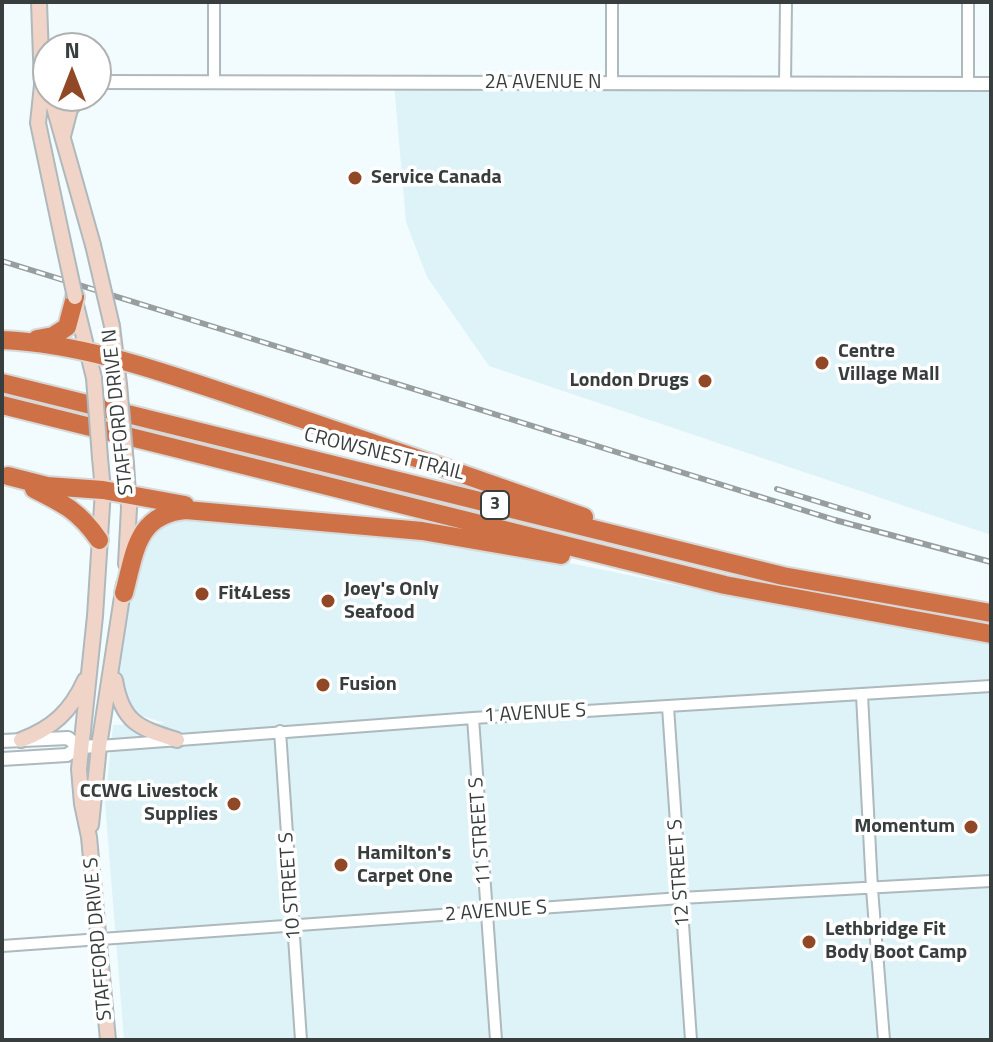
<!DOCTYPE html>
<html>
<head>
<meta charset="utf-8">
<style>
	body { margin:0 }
	#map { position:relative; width:993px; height:1042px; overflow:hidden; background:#f2fcfe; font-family:"Titillium Web",sans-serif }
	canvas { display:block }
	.frame { position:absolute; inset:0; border:4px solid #383d3e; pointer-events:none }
	.north { position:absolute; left:32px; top:32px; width:80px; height:80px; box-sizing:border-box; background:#fff; border:2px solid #afb1b2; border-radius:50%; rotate:0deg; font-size:22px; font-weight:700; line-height:32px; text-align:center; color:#383d3e }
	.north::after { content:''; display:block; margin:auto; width:28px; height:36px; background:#904826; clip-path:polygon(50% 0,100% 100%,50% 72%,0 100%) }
</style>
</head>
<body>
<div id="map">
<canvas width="993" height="1042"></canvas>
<div class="frame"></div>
<div class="north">N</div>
</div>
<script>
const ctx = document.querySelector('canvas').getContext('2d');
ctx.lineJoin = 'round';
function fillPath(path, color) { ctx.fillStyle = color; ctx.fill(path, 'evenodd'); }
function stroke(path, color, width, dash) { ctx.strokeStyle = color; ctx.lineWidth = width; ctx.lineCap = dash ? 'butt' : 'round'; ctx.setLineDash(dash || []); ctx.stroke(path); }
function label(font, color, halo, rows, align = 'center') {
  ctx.font = font + ' "Titillium Web",sans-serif'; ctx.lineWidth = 7; ctx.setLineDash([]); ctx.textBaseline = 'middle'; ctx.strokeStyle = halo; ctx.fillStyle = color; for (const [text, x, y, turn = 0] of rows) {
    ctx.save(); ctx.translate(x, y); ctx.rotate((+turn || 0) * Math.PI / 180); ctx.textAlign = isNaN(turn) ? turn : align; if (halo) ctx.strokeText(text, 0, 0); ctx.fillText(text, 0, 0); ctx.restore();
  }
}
fillPath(new Path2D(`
	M394 83 991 84V535L489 366 427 277 406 222Z
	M169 514 488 546 695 589 991 641V1040H124L105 803 113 725 165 723 133 713 127 706 118 677 129 598 140 551Z`), '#ddf3f8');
const minor = new Path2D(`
	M214 2V82
	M612 2V83
	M968 2V83
	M785 84 786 2
	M862 695 872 889 884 1040
	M668 707 691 1040
	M473 718 496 1040
	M280 731 301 1040
	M99 746 473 718 991 686
	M2 946 681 898 991 881`);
const tertiary = new Path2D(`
	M96 82 991 84
	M2 741 68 738 79 747
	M2 759 67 755 79 747 99 746`);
const secondary = new Path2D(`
	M39 2 42 85 38 123 62 237
	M42 85 54 107 93 245
	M96 86 102 82
	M63 136 70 109 81 96
	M75 301 94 378
	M112 326 119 384
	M100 458 103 490 95 616 79 769 82 804 89 837 108 1040
	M126 464 129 508 126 564
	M115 680C122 723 139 728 177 740
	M21 740C53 728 71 711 85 680
	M91 825 99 746 124 584`);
const motorway = new Path2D(`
	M37 339 53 336 67 327 75 297
	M2 340C93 344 181 379 267 407 373 443 478 479 584 517
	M2 383 783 576 991 613
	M2 405 725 585 991 634
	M8 476 47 486 103 490 185 505
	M34 489C64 504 79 511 99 540
	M124 593C135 553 136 514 186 510L422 531 561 555`);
stroke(minor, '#adb9bc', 14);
stroke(tertiary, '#adb9bc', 16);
stroke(secondary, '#adb9bc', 18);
stroke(motorway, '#d7d8d8', 22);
stroke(minor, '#fff', 10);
stroke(tertiary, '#fff', 12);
stroke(secondary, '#f1d4c8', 14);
stroke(motorway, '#cf7146', 18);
const rail = new Path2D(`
	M2 261 835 520 991 562
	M777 489 868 517`);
stroke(rail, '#969ea0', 6);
stroke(rail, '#fff', 3, [9]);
const secondaryBridge = new Path2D(`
	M62 237 75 297
	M93 245 112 326
	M94 378 100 458
	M119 384 126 464`);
stroke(secondaryBridge, '#adb9bc', 18, []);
stroke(secondaryBridge, '#f1d4c8', 14);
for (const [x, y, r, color] of [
	[355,178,8,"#904826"],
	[822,363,8,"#904826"],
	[705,381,8,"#904826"],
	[202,594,8,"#904826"],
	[328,601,8,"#904826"],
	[323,685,8,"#904826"],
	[234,804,8,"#904826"],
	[971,827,8,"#904826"],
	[341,865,8,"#904826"],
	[809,942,8,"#904826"]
]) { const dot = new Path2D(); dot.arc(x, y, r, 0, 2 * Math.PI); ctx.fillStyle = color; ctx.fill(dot); stroke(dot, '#fff', 3); }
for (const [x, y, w] of [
	[495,505,28]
]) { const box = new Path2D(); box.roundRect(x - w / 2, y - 14, w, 28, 6); ctx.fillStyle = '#fff'; ctx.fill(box); stroke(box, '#383d3e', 2); }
label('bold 18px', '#383d3e', null, [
	["3",495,505]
]);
label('20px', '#383d3e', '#fff', [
	["2A AVENUE N",543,83],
	["STAFFORD DRIVE N",119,412,-96],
	["CROWSNEST TRAIL",384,455,14],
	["1 AVENUE S",535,714,-3],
	["11 STREET S",481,831,-94],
	["12 STREET S",680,873,-94],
	["10 STREET S",291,886,-94],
	["2 AVENUE S",496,912,-4],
	["STAFFORD DRIVE S",99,939,-95]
]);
label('bold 20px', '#383d3e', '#fff', [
	["Service Canada",371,178],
	["Centre",838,352],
	["Village Mall",838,375],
	["London Drugs",689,381,"right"],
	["Joey's Only",344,590],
	["Seafood",344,613],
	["Fit4Less",218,594],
	["Fusion",339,685],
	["CCWG Livestock",218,792,"right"],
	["Supplies",218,815,"right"],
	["Momentum",955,827,"right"],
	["Hamilton's",357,854],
	["Carpet One",357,877],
	["Lethbridge Fit",825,930],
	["Body Boot Camp",825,953]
], 'left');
</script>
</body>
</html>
